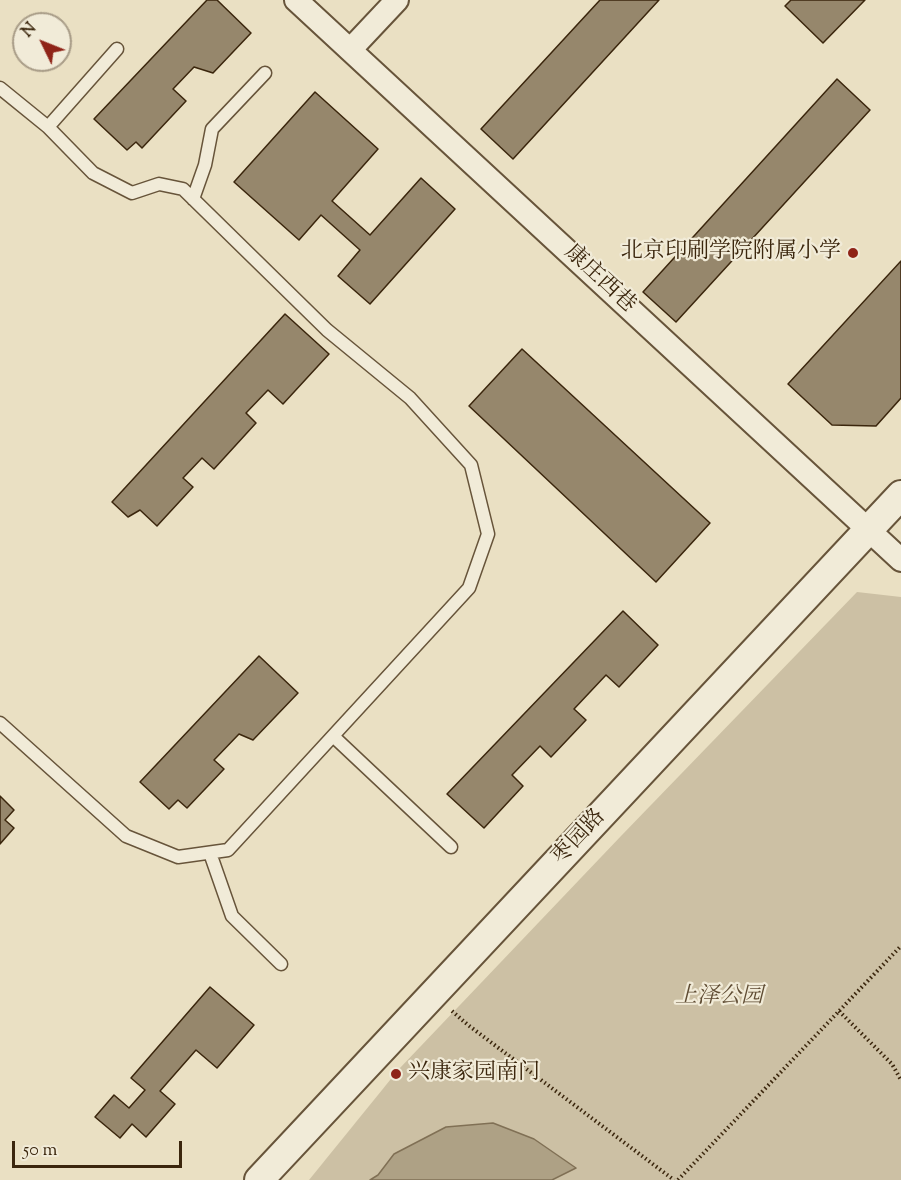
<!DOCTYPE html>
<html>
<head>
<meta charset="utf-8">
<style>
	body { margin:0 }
	#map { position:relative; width:901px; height:1180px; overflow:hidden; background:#eae0c3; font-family:"Sorts Mill Goudy",serif }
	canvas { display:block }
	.north { position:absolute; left:12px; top:12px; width:60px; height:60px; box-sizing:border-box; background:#f1ebd8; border:2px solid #a89c87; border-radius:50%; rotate:313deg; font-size:16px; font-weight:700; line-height:24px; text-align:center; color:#3b260d }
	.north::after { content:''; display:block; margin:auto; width:21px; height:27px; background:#8f2418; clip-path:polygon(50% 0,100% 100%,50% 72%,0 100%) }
	.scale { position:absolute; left:12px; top:1141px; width:170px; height:27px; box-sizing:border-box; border:3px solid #3b260d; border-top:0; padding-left:8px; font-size:18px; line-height:21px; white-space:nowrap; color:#3b260d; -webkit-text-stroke:4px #f1ebd8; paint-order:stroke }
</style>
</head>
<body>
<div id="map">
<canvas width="901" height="1180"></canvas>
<div class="north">N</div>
<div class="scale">50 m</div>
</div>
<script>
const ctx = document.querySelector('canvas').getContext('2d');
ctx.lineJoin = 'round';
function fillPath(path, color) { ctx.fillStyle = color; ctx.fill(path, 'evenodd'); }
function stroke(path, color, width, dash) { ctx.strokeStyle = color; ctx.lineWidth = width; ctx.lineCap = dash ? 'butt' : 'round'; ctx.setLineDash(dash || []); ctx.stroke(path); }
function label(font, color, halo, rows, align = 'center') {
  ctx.font = font + ' "Sorts Mill Goudy","Noto Serif SC",serif'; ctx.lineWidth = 4.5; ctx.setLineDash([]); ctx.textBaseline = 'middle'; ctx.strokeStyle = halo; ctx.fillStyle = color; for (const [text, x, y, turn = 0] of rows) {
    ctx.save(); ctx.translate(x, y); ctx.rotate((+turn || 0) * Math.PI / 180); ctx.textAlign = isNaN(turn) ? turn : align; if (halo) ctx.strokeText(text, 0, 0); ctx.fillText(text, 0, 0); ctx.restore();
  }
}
fillPath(new Path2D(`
	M857 592 901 597V1180H309L399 1069 621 836Z`), '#ccc0a4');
const water = new Path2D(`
	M493 1123 534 1139 576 1168 552 1180H370L378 1175 394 1154 446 1127Z`);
fillPath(water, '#aea185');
stroke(water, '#807055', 1.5);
const building = new Path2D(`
	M207 0H217L251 33 213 73 194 67 173 89 186 101 142 148 136 142 127 150 94 119Z
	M600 0H659L513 159 481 129Z
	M791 0H865L823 43 785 6Z
	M837 79 870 110 676 322 643 292Z
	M315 92 378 149 332 201 370 235 421 178 455 209 370 304 338 276 360 250 321 215 299 240 234 182Z
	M901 261V398L876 426 832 425 788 384Z
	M285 314 329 354 283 404 268 390 246 413 256 423 214 469 202 458 183 478 193 487 157 526 140 510 128 517 112 502Z
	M522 349 710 523 656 582 469 406Z
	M623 611 658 645 619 687 606 675 574 709 586 720 551 757 540 746 512 775 523 786 484 828 447 794Z
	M259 656 298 693 253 740 239 734 214 760 224 769 187 808 178 800 169 809 140 782Z
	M0 796 14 810 5 820 14 828 0 844Z
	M210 987 254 1025 217 1068 196 1050 160 1091 175 1104 146 1137 132 1124 120 1138 95 1117 114 1095 129 1108 145 1090 131 1078Z`);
fillPath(building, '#96876c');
stroke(building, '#3b260d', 1.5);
const service = new Path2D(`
	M0 88 48 127 93 173 132 193 159 184 183 189 327 330 410 398 471 465 488 534 469 588 228 850 178 857 126 836 0 723
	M48 127 117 49
	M193 199 205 165 212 129 265 73
	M333 736 451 847
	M210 853 232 916 281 964`);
const minor = new Path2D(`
	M296 0 901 560
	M350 50 397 0`);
const tertiary = new Path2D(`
	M259 1180 901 495`);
stroke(service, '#67543a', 15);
stroke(minor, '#67543a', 26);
stroke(tertiary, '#67543a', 32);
stroke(new Path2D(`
	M452 1011 468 1025 674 1180
	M839 1011 892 1064 901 1080
	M678 1180 901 946`), '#3b260d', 4, [1.5, 3]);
stroke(service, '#f1ebd8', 12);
stroke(minor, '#f1ebd8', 22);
stroke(tertiary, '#f1ebd8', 28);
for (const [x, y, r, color] of [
	[853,253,6,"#8f2418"],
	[396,1074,6,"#8f2418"]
]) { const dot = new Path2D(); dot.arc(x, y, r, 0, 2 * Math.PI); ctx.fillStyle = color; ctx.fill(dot); stroke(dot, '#f1ebd8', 2); }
label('22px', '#3b260d', '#f1ebd8', [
	["北京印刷学院附属小学",841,253],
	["兴康家园南门",408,1074,"left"]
], 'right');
label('22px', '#3b260d', '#f1ebd8', [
	["康庄西巷",599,280,43],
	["枣园路",580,838,-47]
]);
label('italic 22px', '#5f4c33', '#f1ebd8', [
	["上泽公园",719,998]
]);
</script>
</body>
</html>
